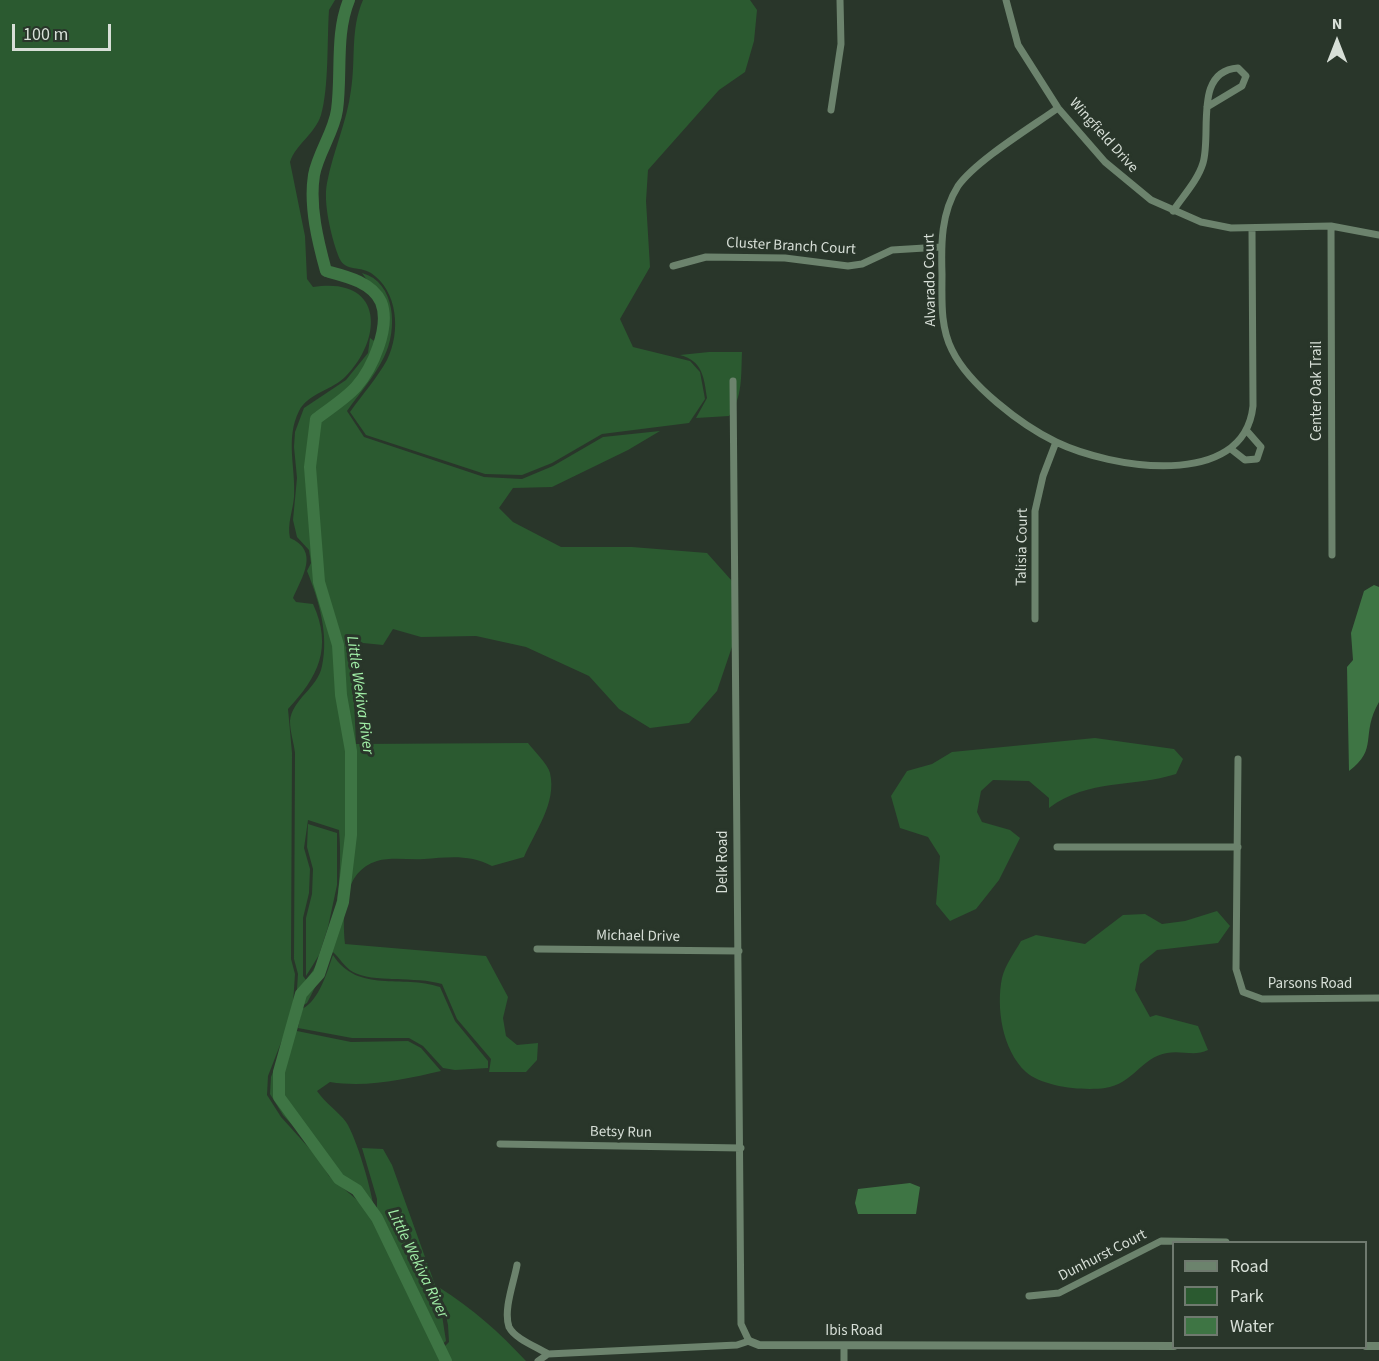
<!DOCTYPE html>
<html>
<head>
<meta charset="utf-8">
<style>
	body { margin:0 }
	#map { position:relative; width:1379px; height:1361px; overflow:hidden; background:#29362a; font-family:"Source Sans 3",sans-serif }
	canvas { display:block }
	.legend { position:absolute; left:1172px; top:1241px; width:195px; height:108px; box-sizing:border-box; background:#29362a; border:2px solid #6f7a6f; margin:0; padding:8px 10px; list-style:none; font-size:18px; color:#d7dfd7 }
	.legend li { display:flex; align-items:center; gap:12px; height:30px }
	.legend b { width:30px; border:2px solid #6f7a6f }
	.north { position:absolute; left:1307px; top:12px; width:60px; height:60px; -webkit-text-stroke:4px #29362a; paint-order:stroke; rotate:0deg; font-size:16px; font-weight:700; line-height:24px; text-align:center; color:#d7dfd7 }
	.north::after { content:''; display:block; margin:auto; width:21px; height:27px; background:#d7dfd7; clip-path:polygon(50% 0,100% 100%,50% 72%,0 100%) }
	.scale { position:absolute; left:12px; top:24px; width:99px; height:27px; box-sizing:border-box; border:3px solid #d7dfd7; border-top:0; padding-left:8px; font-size:18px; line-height:21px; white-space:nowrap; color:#d7dfd7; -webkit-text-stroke:4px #29362a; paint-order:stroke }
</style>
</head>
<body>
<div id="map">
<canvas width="1379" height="1361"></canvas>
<ul class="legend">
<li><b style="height:8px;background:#6c836d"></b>Road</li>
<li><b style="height:16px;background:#2b5a30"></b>Park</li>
<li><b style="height:16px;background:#3e7544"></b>Water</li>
</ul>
<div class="north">N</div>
<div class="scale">100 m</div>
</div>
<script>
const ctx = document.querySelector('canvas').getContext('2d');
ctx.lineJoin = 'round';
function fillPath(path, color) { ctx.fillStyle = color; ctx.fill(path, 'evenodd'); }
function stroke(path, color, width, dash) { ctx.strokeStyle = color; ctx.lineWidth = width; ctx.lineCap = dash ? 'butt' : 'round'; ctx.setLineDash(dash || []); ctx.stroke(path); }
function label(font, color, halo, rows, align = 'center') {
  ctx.font = font + ' "Source Sans 3",sans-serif'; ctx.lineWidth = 6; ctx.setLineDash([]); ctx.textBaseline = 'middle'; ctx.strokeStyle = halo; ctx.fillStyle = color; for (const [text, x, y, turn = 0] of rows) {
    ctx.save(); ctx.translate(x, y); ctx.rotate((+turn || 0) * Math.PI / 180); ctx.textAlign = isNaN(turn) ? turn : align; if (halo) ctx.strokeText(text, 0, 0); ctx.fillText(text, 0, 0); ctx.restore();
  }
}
fillPath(new Path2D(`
	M0 0H335L329 10C327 40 329 88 321 115 315 134 296 144 290 162L305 236 307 279 313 287C383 276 384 337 346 376 333 390 308 393 299 411 285 439 296 468 294 497 293 510 287 524 290 538 320 551 302 577 293 598L296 602 313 604C333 648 318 677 288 709L292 753 291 959 295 974 293 1004 289 1022 268 1076 267 1095 281 1117 318 1158 329 1176 377 1217V1199L362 1148 383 1149 392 1165 439 1296 446 1341 439 1347 446 1361H0Z
	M363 0H750L757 10 754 41 745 72 719 90 648 170 646 201 650 267 620 319 633 347 690 361 700 372 705 399 689 423 602 434 552 463 522 475 485 474 366 435 350 412C362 395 377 378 387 360 401 332 398 291 371 273 358 265 344 273 338 255 331 235 323 203 327 183 333 151 347 122 351 90 356 59 350 30 363 0Z
	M362 273C396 282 398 330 384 357 375 376 359 394 347 411L364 437 484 477 522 479 553 466 603 437 660 431 628 450 552 487 513 488 499 508 513 522 561 547H632L707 553 732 581 738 629 717 691 689 723 650 728 619 709 589 676 526 647 476 636 421 637 393 629 383 645 363 643 351 635 356 744 528 743C534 751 548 764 550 773 557 803 535 831 524 857L492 866C470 854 448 857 424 859 409 860 391 857 377 861 343 871 342 915 345 944L486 956 508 997 503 1018 506 1036 517 1045 538 1043 537 1060 526 1072H489L491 1059 457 1019 442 984C416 976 372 983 353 972 344 967 340 958 333 952L307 1003 300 1007 295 1027 297 1031 351 1042 408 1041 421 1048 441 1071C406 1079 367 1088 330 1082L317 1091C325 1103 339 1112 346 1122 356 1136 373 1194 374 1211L331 1173 320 1155 283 1115 270 1094 271 1077 292 1023 296 1004 298 974 294 959 295 753C294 743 290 732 290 721 292 699 318 688 322 666 329 635 319 600 307 571L311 563 309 550 297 537 293 520 297 478 294 447 295 432 304 408 346 380 368 353 370 338 377 343 385 337C385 308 379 297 362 273ZM308 820 339 830C343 876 337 943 306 980L303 976V918L309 893 310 869 304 848Z
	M709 352H742C741 374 743 398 729 416L696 418 707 398C704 378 703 361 680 355Z
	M1095 738 1174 749 1183 759 1176 774C1133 788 1089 778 1049 808V798L1029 781 993 780 981 791 977 812 982 822 1010 830 1020 838 999 880 976 909 950 921 936 904 940 856 928 837 900 828 891 796 907 771 932 764 952 752Z
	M308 824 337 833V885L328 927 319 955 306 976V918L312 894 313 869 307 847Z
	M1217 911 1230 926 1218 943 1157 950 1140 964 1135 990 1150 1017 1156 1015 1198 1026 1208 1050C1194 1057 1182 1050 1167 1053 1142 1057 1133 1084 1105 1088 1083 1091 1043 1087 1026 1072 1002 1050 996 1007 1002 978 1005 965 1015 952 1021 941L1036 935 1085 944 1123 915 1145 914 1162 924 1185 921Z
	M333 955C358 994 402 974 440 987L455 1021 488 1061V1068L455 1070 443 1068 423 1046 409 1038H352L298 1028 302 1009C319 1001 327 972 333 955Z
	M440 1288C472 1308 500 1333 526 1361H449L443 1348 449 1342 448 1325Z`), '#2b5a30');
fillPath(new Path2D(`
	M1374 585 1379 587V702C1360 735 1379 749 1349 771L1347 667 1353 660 1351 633 1364 591Z
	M910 1183 920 1187 916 1214H858L855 1203 858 1189Z`), '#3e7544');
stroke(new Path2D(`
	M349 0C335 34 342 74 337 110 334 132 318 153 314 175 309 206 318 242 326 271 345 276 372 282 381 302 391 327 372 369 356 387 345 399 329 409 316 419L310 467 319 582 338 645 341 695 351 751V835L343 902 319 974 301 994 279 1072V1097L339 1179 357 1190 377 1218 446 1361`), '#3e7544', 12);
stroke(new Path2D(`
	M1006 0 1018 45 1058 108 1105 162 1151 200 1201 222 1231 228 1331 226 1379 235
	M1058 108C1030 128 977 160 958 186 941 213 941 244 942 274 942 300 940 326 952 350 969 385 1021 425 1056 442 1110 468 1244 491 1253 406L1252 230
	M831 110 841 44 840 0
	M1173 211C1183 196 1198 180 1203 163 1212 133 1193 71 1238 68L1246 76 1242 86 1207 107
	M1331 226 1332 555
	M673 266 706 257 785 258 848 266 862 264 892 250 941 247
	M1231 449 1245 460 1257 459 1261 447 1247 431
	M1035 619V511L1043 476 1056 442
	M1238 759 1236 969 1243 992 1262 999 1379 998
	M1057 847H1238
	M537 949 739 951
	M500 1144 741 1148
	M517 1265C514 1282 503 1310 509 1327 515 1339 537 1347 548 1354
	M1029 1296 1059 1293 1161 1241 1226 1242
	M538 1361 548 1354 737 1345 749 1341 741 1324 733 381
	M844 1361V1346`), '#6c836d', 7);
stroke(new Path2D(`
	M749 1341 759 1345 1174 1346
	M1366 1346H1379`), '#6c836d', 8);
label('15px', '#d7dfd7', '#29362a', [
	["Wingfield Drive",1103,136,48],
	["Cluster Branch Court",791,247,3],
	["Alvarado Court",931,280,-91],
	["Center Oak Trail",1318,391,-90],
	["Talisia Court",1023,547,-89],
	["Delk Road",724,862,-90],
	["Michael Drive",638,937,1],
	["Parsons Road",1310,985],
	["Betsy Run",621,1133,1],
	["Dunhurst Court",1103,1256,-27],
	["Ibis Road",854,1332]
]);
label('italic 16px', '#a2f0a8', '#29362a', [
	["Little Wekiva River",359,695,82],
	["Little Wekiva River",417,1264,64]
]);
</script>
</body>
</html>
